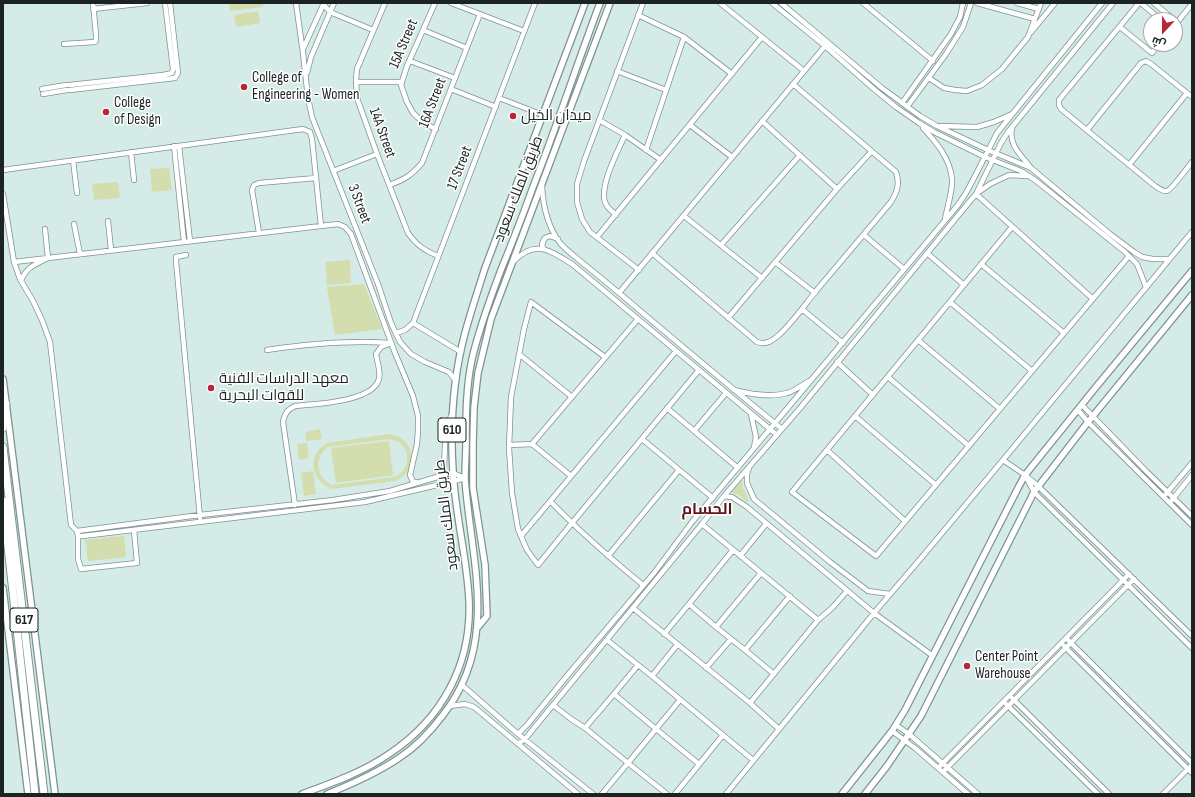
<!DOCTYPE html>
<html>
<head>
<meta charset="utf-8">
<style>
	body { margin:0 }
	#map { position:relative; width:1195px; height:797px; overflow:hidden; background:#d4ebe7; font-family:"Sofia Sans Condensed",Cairo,sans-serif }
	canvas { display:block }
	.frame { position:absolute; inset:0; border:4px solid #1b2422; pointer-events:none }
	.north { position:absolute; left:1143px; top:12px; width:40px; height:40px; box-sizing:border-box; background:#fff; border:1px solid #a4a7a7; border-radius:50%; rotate:202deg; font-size:11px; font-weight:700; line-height:16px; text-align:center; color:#1b2422 }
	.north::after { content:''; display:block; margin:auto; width:14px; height:18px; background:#b72637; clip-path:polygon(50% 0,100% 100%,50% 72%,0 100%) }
</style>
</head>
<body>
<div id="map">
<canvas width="1195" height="797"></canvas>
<div class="frame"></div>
<div class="north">ش</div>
</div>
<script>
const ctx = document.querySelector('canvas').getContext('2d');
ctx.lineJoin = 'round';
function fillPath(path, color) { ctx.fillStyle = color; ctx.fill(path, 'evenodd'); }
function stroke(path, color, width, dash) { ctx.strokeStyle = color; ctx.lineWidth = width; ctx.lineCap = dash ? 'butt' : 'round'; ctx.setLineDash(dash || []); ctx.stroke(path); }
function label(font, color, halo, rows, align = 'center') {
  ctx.font = font + ' "Sofia Sans Condensed",Cairo,sans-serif'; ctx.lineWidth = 3; ctx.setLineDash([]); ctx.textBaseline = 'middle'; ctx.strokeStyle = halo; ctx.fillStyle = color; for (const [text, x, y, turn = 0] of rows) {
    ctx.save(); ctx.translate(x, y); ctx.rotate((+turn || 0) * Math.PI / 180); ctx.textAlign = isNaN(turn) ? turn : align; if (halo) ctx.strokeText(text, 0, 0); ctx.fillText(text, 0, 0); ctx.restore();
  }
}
fillPath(new Path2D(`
	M229 3H262L263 7 230 11Z
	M258 11 260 23 236 27 234 15Z
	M169 168 172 190 152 192 150 169Z
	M118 182 120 198 94 200 92 184Z
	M350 260 351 283 327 285 325 262Z
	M364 284 382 329 335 335 327 287Z
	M320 429 322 439 306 441 305 432Z
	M389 434C416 437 420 471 395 481L332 489C311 481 306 455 327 443ZM389 439C411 441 414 469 394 477L332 485C316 478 313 457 328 447Z
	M389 441 393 475 336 483 331 448Z
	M307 443 309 458 299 460 297 444Z
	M313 471 316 494 304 496 301 473Z
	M742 479 743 488 749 500 747 502 739 495 731 492Z
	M124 536 126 557 88 561 85 540Z`), '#d3ddad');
const minor = new Path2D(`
	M296 3 303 53 308 98 312 117 378 284 391 323 400 342 411 354 425 362 449 372 456 381
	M385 3 357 69 356 79 357 98 377 154 408 233C416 245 425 251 438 256
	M435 3 407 66 401 85 407 102 413 113 425 124 436 129
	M451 3 524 31
	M720 3 804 71
	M772 3 825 46 875 90 896 107 919 123 934 132 985 157 1021 171 1035 180 1125 252 1137 264 1146 287
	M781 3 882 88 920 116 937 126 988 150 1031 168 1110 234 1134 252 1142 257 1153 259H1169
	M863 3 933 61
	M977 3 1035 19
	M1017 3 1039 9
	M1139 3 1059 100V105L1061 109 1155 186C1158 188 1163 192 1167 191 1172 189 1187 168 1192 162
	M1141 3 1161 20
	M1154 3 1174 20
	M323 4 330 12 373 30
	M93 9 147 3
	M638 15 684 37 732 74
	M1175 25 1192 4
	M1120 27 1152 53 1159 44
	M423 30 467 48
	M1031 32 1055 3
	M64 44 95 42 96 40V35L93 3
	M303 49 324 3
	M410 61 455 78
	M617 71 666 90
	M307 73 311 57 334 3
	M929 78 944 88 955 90 967 91 982 85 1002 69 1028 37 1041 3
	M356 82H402
	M69 85 163 75 172 73 173 69 165 3
	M42 89 66 85
	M451 89 496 107
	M70 90 175 78 178 73 170 3
	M43 94 67 90
	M499 98 543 115
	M902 103 951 34 960 17 963 3
	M907 107 946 54 963 27 971 3
	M599 120 625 135 661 160
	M762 121 837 189
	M690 125 732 157
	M940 126 977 127 994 122 1012 114
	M923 128C936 142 950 158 952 179 953 190 947 208 945 219
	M1012 128C1008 145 1022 156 1031 168
	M1087 130 1141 63 1146 61 1151 64 1192 97
	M174 146 184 242
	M179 146 190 241
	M646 150 684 37
	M131 152 134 180
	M73 160 77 193
	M1129 165 1187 93
	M3 170 303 129 310 132 312 139 321 226
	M333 171 377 154
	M1027 176 1009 175 990 184 976 194 1093 299
	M389 185C404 180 412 175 422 163L480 14
	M542 186C543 206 548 227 560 243 567 251 577 258 585 265 599 276 612 287 625 298 677 342 729 386 782 429
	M3 194 14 262 20 279 33 301 42 320 50 342 71 525 77 531
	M616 215C613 212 609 209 607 206 596 191 618 151 625 135
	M684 216 762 278
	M108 221 111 250
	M74 224 80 254
	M1012 227 792 492 876 556 1129 256
	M1192 232 1003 460 1025 475 1038 486 1192 636
	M259 233 252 190 254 185 259 183 316 178
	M864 235 904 269
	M597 237 762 37
	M721 245 800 155
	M543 248C541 244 543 241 545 238L550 236 558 239
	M652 253 757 342C766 345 772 341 779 335 793 322 804 306 816 291 841 261 866 232 891 202 897 192 900 184 896 172L793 84
	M927 253 964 285
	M186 255 176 257V261L200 518
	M14 262 338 224 345 227 351 234 395 353 413 396 418 416V430L417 444 410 475 413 482H416
	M513 262C535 239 549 250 572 264L777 435
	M775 262 815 293
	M981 264 1064 333
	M639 270 590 232 582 219 577 202V184L584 161 643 3
	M21 280C28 266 34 265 48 258L45 229
	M619 293 825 46
	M950 302 1032 371
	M802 309 843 343
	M728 318 837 189 871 152
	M413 323 461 352
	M396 333 405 330 413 323 535 3
	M918 340 1000 409
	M267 350C308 344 348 340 389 343
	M519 354 572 397
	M605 357 531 302 524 329 511 397 509 448 512 493 518 529 527 550 538 565 572 523 699 370
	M837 362 873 395
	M888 377 969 446
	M734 390C750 394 771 398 787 393 795 391 802 385 809 381
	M1082 405 1147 472 1192 516
	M667 408 738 468
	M1078 410 1088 422 1192 525
	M751 414 756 437 754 447
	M855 416 936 485
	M694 431 726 393
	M642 439 713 498
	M532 444 571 476
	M509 445 532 444 638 319
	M827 450 905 521
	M749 468 747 474V483L754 499 830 562 868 591 890 594
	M441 475 453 473 465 478 454 481 365 502 83 536H78L77 531 200 515 333 500 390 491 437 477 441 475 444 469 445 444 447 429 451 416
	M1027 479 1034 492 1192 648
	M1166 494 1192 463
	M724 496 732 497 747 507 874 613 933 656
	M1172 500 1192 475
	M550 501C579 531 610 558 643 585
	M295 505 283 422C285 413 287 410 295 406 315 404 373 402 379 379 381 372 377 361 376 354L381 347 391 343
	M78 536V559L81 569 137 563 134 530
	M521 536 676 351
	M608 556 679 470
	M740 556 766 524
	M689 604 733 550
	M633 608 750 703 818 620 702 524
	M818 620 832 608 847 591
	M716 627 745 650 790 596
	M664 634 689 604 716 627 761 573
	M1066 638 1192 763
	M607 640 638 665
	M677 645 652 676 753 760
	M1064 646 1192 773
	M745 650 774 674
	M706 668 731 639
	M652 676 638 665 614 694 656 729 680 700
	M462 685 518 734 593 794
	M614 694 585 728 628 763 656 729 699 764
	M1012 698 1109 794
	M750 703 779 729
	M1006 704 1098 794
	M553 705 571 719 585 728
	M450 706 465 704 474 707 578 794
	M896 725 909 734 978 794
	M892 731 915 748 968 794
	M518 734 527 725 566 677 654 573 692 522 958 205 966 193 974 178 997 133 1102 3
	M518 744 525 739 702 524 724 496 801 407 970 201 976 194 1001 143 1008 132 1113 3
	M938 768 1129 574
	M943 772 1134 579
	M602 794 628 763 667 794
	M675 794 723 735
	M726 794 874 613 922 557 1003 460
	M1163 794 1192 765`);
const major = new Path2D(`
	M3 379 55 794
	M3 588 28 794
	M478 627 487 616 485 565 473 488V444L474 407 478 373 491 319 610 3
	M302 794C332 783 363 772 389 754 442 719 472 664 469 600 467 557 455 514 453 471 450 425 453 378 465 333 471 311 478 290 485 268L585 3
	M327 794C352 784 377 773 399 758 416 747 431 731 443 715 500 642 471 561 465 479 465 467 466 455 466 443 466 415 466 387 472 359 479 329 490 299 501 270 512 243 523 215 533 187 557 126 577 64 600 3
	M842 794 892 731 905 710 1018 488 1025 475 1096 387 1192 271
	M865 794 887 766 921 716 1034 492 1088 422 1192 295`);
const highway = new Path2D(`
	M3 428 6 404
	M3 447 44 794
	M3 501 35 794`);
stroke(minor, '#7e938f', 6);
stroke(major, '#7e938f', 8);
stroke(highway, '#7e938f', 9);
stroke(minor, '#fff', 4.5);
stroke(major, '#fff', 5.5);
stroke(highway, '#fff', 7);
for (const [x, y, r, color] of [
	[244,87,4,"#b72637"],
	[106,112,4,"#b72637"],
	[513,116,4,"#b72637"],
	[211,388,4,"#b72637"],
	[967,666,4,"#b72637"]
]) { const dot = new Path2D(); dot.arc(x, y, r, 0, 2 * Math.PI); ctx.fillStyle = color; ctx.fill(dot); stroke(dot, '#fff', 1.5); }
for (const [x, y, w] of [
	[452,430,28],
	[24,620,28]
]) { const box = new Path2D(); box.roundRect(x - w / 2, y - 12, w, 24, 3); ctx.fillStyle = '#fff'; ctx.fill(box); stroke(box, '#1b2422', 1); }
label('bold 14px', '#1b2422', null, [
	["610",452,430],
	["617",24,620]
]);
label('15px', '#1b2422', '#fff', [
	["15A Street",404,44,-67],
	["16A Street",433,103,-69],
	["14A Street",382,133,70],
	["17 Street",460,168,-69],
	["طريق الملك سعود",519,189,-69],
	["3 Street",359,204,69],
	["طريق الملك سعود",447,515,-97]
]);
label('15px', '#1b2422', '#fff', [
	["College of",252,78],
	["Engineering - Women",252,95],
	["College",114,103],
	["of Design",114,120],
	["ميدان الخيل",521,116],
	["معهد الدراسات الفنية",219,379],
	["للقوات البحرية",219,396],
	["Center Point",975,657],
	["Warehouse",975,674]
], 'left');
label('bold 16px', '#5c171c', '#fff', [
	["الحسام",707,510]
]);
</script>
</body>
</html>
